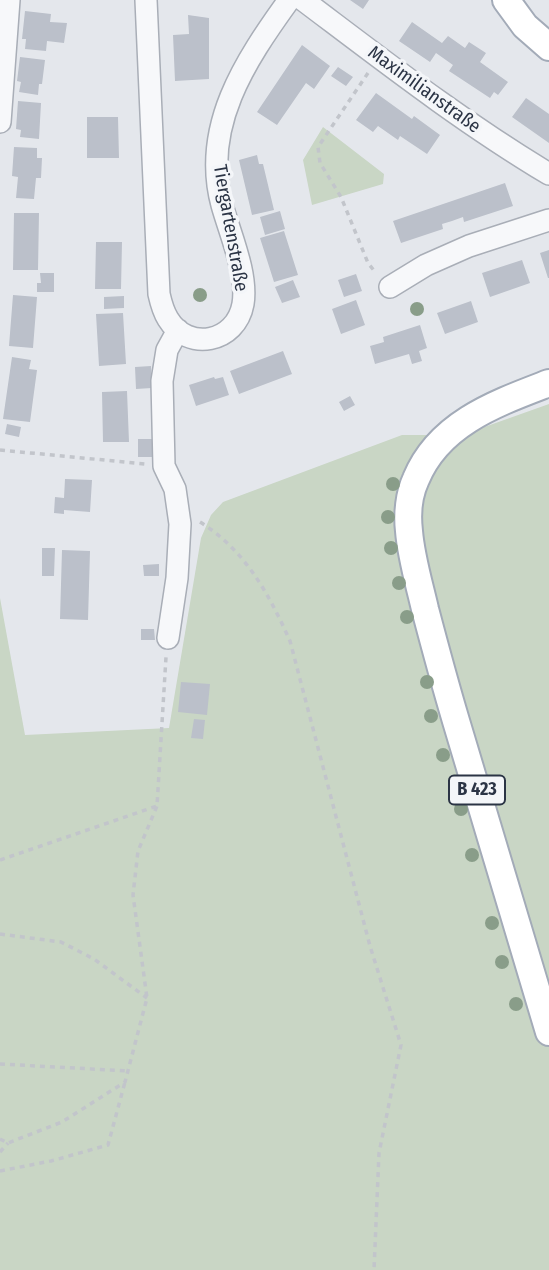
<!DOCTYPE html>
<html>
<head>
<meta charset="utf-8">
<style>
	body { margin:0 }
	canvas { display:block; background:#e4e7ec }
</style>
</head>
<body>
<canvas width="549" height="1270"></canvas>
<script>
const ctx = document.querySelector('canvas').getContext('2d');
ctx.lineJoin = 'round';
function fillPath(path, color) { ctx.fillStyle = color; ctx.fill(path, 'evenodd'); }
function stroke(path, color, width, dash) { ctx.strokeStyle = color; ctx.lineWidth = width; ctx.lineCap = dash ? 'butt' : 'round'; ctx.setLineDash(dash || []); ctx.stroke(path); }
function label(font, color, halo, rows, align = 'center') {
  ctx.font = font + ' "Fira Sans Condensed",sans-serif'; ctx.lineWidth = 7; ctx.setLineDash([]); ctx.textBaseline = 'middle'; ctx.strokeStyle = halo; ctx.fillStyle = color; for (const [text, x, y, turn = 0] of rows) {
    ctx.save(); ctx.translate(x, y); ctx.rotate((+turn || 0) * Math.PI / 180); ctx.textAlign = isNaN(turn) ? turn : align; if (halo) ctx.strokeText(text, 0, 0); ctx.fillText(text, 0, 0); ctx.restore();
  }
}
fillPath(new Path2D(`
	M323 127 384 174 383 184 312 205 303 160Z
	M549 404V1270H0V598L25 735 169 728 201 538 211 515 223 502 402 435H462Z`), '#c9d6c5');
fillPath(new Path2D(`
	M350 0H369L363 9Z
	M25 11 51 14 50 22 67 23 64 43 47 41 46 51 25 49 26 39H22Z
	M188 15 209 18V79L175 81 173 35 189 34Z
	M412 22 442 43 448 36 465 48 469 42 486 53 480 62 508 82 498 95 494 92 490 98 449 71 453 65 436 53 430 62 399 41Z
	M302 45 330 66 314 89 306 83 277 125 257 112Z
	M20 57 45 60 42 84H39L38 95 19 92 21 82 17 81Z
	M338 67 353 77 346 86 331 76Z
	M376 93 412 119 414 116 440 135 427 154 400 136 398 140 378 126 373 132 356 120Z
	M526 98 549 114V143L512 117Z
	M18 101 41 103 39 139 20 137 21 130 16 129Z
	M87 117H118L119 158H87Z
	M14 147 37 148V158H42L41 178H36L34 199 16 198 18 177 12 176Z
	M257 155 259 164H263L274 210 252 215 239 160Z
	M505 183 513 206 464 222 463 217 452 221 442 224 443 229 401 243 393 221Z
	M280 211 285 229 265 235 260 217Z
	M14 213H39L38 270H13Z
	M284 231 298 275 274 282 260 238Z
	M96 242H122L121 289H95Z
	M549 250V278H548L540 253Z
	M522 260 530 283 490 297 482 273Z
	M40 273H54V292H37V283H41Z
	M356 274 362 291 344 297 338 280Z
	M293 280 300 297 282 303 275 287Z
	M13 295 37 297 33 348 9 346Z
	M124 296V308L104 309V297Z
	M356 300 365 325 341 334 332 309Z
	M471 301 478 322 445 334 437 313Z
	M123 313 126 364 99 366 96 314Z
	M420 325 427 348 419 351 422 361 412 364 409 354 375 364 370 346 384 342 383 337Z
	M283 351 292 374 239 394 230 371Z
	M12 357 31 360 29 369 37 370 30 422 3 419Z
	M151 366 152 388 136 389 135 367Z
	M214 377 215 379 223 377 229 395 196 406 189 385Z
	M127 391 129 442H103L102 392Z
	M350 396 355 405 344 411 339 402Z
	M7 424 21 427 19 437 5 434Z
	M138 439H154V457H138Z
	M65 479 92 480 90 512 64 510V514L54 513 55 497 64 498Z
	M42 548H55L54 576H42Z
	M62 550 90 551 88 620 60 619Z
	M159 564V576H144L143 565Z
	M141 629H154L155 640H141Z
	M181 682 210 684 207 715 178 712Z
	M194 719 205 720 203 739 191 738Z`), '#bbc0ca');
const minor = new Path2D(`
	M146 0 159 294C161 303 163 311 168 319 188 352 236 343 243 304 248 274 230 234 222 205 201 127 245 61 289 0
	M303 0C384 61 462 122 549 174
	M0 122 9 0
	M390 287 426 265 469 246 549 220
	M168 638 177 578 180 524 175 489 164 466 162 381 167 350 178 330`);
const major = new Path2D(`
	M506 0 525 26 549 47
	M549 383C497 403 439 423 416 479 409 494 407 514 409 531 411 557 419 583 425 609 435 647 445 684 456 721 487 825 518 928 549 1032`);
stroke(minor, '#a9aeb7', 24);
stroke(major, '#a3abb8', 30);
stroke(new Path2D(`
	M368 73 318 147 320 163 341 197 368 263 376 273
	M0 450 145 464
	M200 522C245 550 269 594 290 641L370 946 401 1045 379 1153 374 1270
	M0 860 157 806 166 657
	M0 934 61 942 94 959 147 998
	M0 1064 129 1071
	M0 1139 8 1143 62 1122 125 1082 147 998 133 895 138 851 157 806
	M0 1152 8 1143
	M0 1171 51 1161 108 1145 125 1082`), '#c2c5cb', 3.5, [5, 5]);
stroke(minor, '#f7f8fa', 21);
stroke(major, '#fff', 26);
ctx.fillStyle = '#899d89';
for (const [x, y] of [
	[200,295],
	[417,309],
	[393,484],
	[388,517],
	[391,548],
	[399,583],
	[407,617],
	[427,682],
	[431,716],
	[443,755],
	[461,809],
	[472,855],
	[492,923],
	[502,962],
	[516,1004]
]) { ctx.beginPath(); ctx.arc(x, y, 7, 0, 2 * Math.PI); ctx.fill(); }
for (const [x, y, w] of [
	[477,790,56]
]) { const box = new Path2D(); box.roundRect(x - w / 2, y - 14.5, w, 29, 5); ctx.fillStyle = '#f4f6f9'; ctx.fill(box); stroke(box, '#2b3445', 2); }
label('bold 18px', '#2b3445', null, [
	["B 423",477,790]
]);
label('19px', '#2b3445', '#f4f6f9', [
	["Maximilianstraße",424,90,36],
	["Tiergartenstraße",230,228,80]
]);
</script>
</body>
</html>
